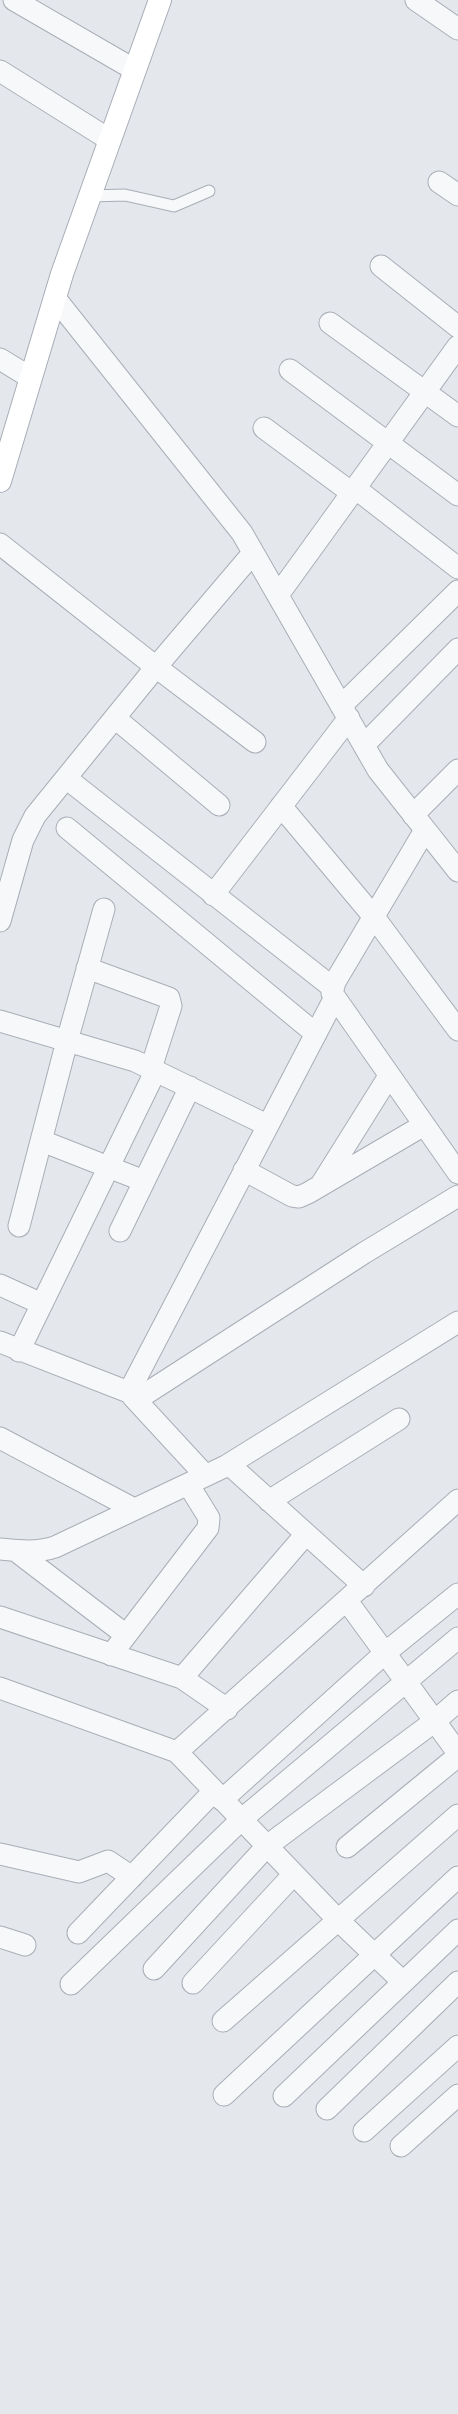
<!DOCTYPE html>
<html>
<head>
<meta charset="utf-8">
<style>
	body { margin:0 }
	canvas { display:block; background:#e4e7ec }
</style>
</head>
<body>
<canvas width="458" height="2414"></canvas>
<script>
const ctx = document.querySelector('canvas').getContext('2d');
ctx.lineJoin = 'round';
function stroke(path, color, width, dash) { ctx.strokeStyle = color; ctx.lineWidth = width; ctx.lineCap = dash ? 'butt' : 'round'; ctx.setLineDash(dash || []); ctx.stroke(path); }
const lane = new Path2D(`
	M90 196 125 195 174 206 209 191`);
const street = new Path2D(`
	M14 0 135 70
	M416 0 458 29
	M0 71 110 140
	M439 182 458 195
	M381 266 458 327
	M55 298 242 533 378 770 458 871
	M330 323 458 416
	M0 359 31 378
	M290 370 458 495
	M264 428 352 493
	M355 488 458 568
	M0 544 156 667 255 742
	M278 595 458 346
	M341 706 458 591
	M115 718 219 805
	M364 745 458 649
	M66 778 332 987
	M281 806 374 917 458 1030
	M413 815 458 770
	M67 828 316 1034
	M425 830 335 982 332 993 458 1173
	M213 895 349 718
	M0 921 23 840 35 816 156 667 253 553
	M87 968 169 998 171 1006 151 1068
	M0 1021 135 1061 267 1125
	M42 1141 144 1181
	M244 1170 292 1196 299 1197 308 1193 424 1125
	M322 1183 389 1076
	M19 1226 67 1041 104 909
	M120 1231 190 1087
	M0 1285 42 1304
	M0 1342 131 1393
	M19 1351 156 1070
	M136 1400 364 1253 458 1196
	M0 1438 134 1509
	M226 1466 458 1322
	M205 1475 133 1397 131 1388 334 999
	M269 1501 399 1419
	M0 1549C20 1551 36 1553 55 1547L226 1466 232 1467 364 1586
	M16 1551 126 1635
	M347 1601 458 1753
	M0 1617 182 1678 227 1709
	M111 1655 208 1528 209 1518 188 1484
	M182 1678 306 1534
	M0 1688 177 1752 458 1500
	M177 1752 338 1920 403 1982
	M222 1800 385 1653 458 1594
	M347 1847 458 1756
	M0 1854 79 1872 108 1861 132 1877
	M78 1933 214 1791
	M0 1937 25 1945
	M154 1969 267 1846 435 1721 458 1701
	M193 1983 294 1874
	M71 1984 242 1819 458 1638
	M223 2021 458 1815
	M224 2095 458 1877
	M284 2096 458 1930
	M327 2109 458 1982
	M364 2131 458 2046
	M401 2146 458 2095`);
const secondary = new Path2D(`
	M0 481 62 274 160 0`);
stroke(lane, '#a9aeb7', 13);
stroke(street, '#a9aeb7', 23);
stroke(secondary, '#a9aeb7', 24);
stroke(lane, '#f7f8fa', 11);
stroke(street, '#f7f8fa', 21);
stroke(secondary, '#fff', 22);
</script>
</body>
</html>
